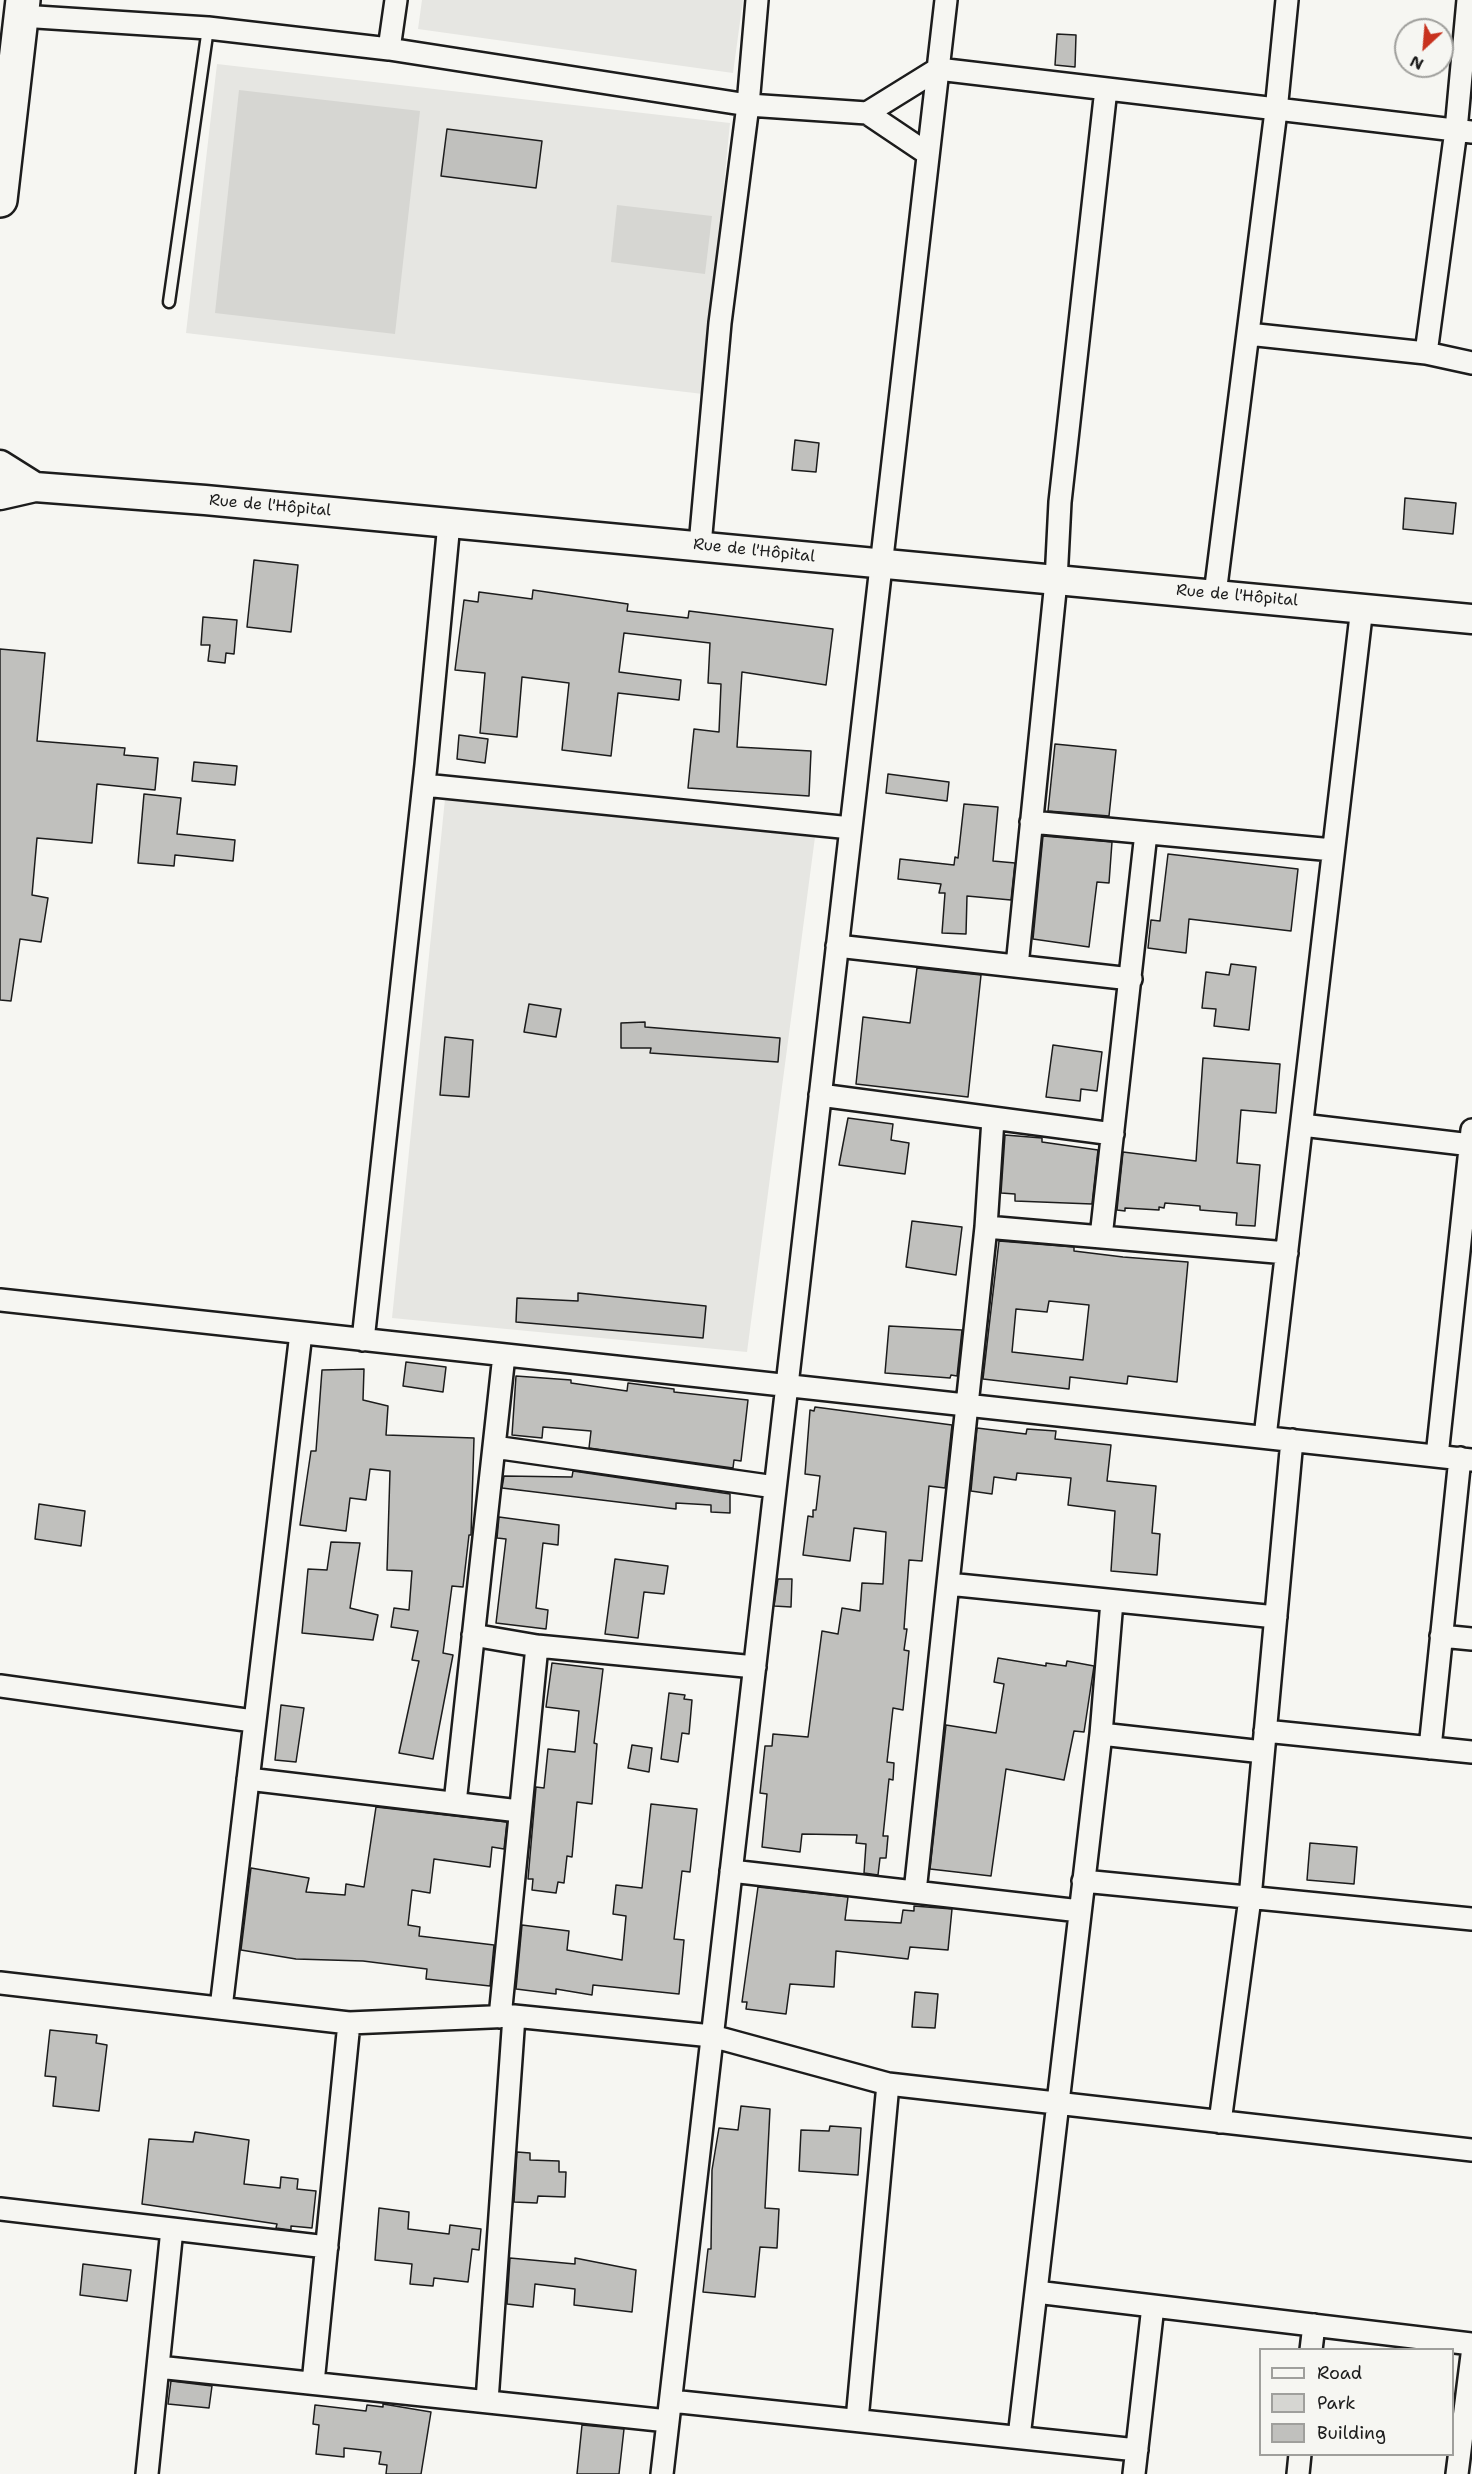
<!DOCTYPE html>
<html>
<head>
<meta charset="utf-8">
<style>
	body { margin:0 }
	#map { position:relative; width:1472px; height:2474px; overflow:hidden; background:#f6f6f2; font-family:"Shantell Sans",sans-serif }
	canvas { display:block }
	.legend { position:absolute; left:1259px; top:2348px; width:195px; height:108px; box-sizing:border-box; background:#f6f6f2; border:2px solid #9f9f9c; margin:0; padding:8px 10px; list-style:none; font-size:18px; color:#1c1c1c }
	.legend li { display:flex; align-items:center; gap:12px; height:30px }
	.legend b { width:30px; border:2px solid #9f9f9c }
	.north { position:absolute; left:1394px; top:18px; width:60px; height:60px; box-sizing:border-box; background:#f6f6f2; border:2px solid #9f9f9c; border-radius:50%; rotate:206deg; font-size:16px; font-weight:700; line-height:24px; text-align:center; color:#1c1c1c }
	.north::after { content:''; display:block; margin:auto; width:21px; height:27px; background:#c8321e; clip-path:polygon(50% 0,100% 100%,50% 72%,0 100%) }
</style>
</head>
<body>
<div id="map">
<canvas width="1472" height="2474"></canvas>
<ul class="legend">
<li><b style="height:8px;background:#f6f6f2"></b>Road</li>
<li><b style="height:16px;background:#d6d6d2"></b>Park</li>
<li><b style="height:16px;background:#c0c0bd"></b>Building</li>
</ul>
<div class="north">N</div>
</div>
<script>
const ctx = document.querySelector('canvas').getContext('2d');
ctx.lineJoin = 'round';
function fillPath(path, color) { ctx.fillStyle = color; ctx.fill(path, 'evenodd'); }
function stroke(path, color, width, dash) { ctx.strokeStyle = color; ctx.lineWidth = width; ctx.lineCap = dash ? 'butt' : 'round'; ctx.setLineDash(dash || []); ctx.stroke(path); }
function label(font, color, halo, rows, align = 'center') {
  ctx.font = font + ' "Shantell Sans",sans-serif'; ctx.lineWidth = 6; ctx.setLineDash([]); ctx.textBaseline = 'middle'; ctx.strokeStyle = halo; ctx.fillStyle = color; for (const [text, x, y, turn = 0] of rows) {
    ctx.save(); ctx.translate(x, y); ctx.rotate((+turn || 0) * Math.PI / 180); ctx.textAlign = isNaN(turn) ? turn : align; if (halo) ctx.strokeText(text, 0, 0); ctx.fillText(text, 0, 0); ctx.restore();
  }
}
fillPath(new Path2D(`
	M422 0H743L733 73 418 29Z
	M217 64 730 123 703 394 186 333Z
	M445 799 815 837 747 1352 392 1318Z`), '#e6e6e2');
fillPath(new Path2D(`
	M239 90 420 111 395 334 215 313Z
	M617 205 712 216 705 274 611 262Z`), '#d6d6d2');
const building = new Path2D(`
	M1057 34 1076 35 1075 67 1055 65Z
	M447 129 542 141 536 188 441 176Z
	M795 440 819 443 816 472 792 470Z
	M1405 498 1456 503 1453 534 1403 529Z
	M254 560 298 565 291 632 247 627Z
	M533 590 628 604 627 611 688 618 689 611 833 629 826 685 742 672 737 747 811 751 809 796 688 788 694 729 719 732 721 684 708 683 710 643 624 633 619 672 681 680 679 700 618 693 611 756 562 750 569 683 522 677 517 737 480 733 485 673 455 670 464 600 478 602 479 592 532 599Z
	M203 617 237 620 234 654 226 653 225 663 208 661 210 645H201Z
	M0 649 45 653 37 741 125 748 124 755 158 758 155 790 97 784 92 843 37 838 32 895 48 898 41 942 20 939 11 1001 0 1000Z
	M459 735 488 739 485 763 457 759Z
	M1055 744 1116 750 1109 816 1048 811Z
	M194 762 237 766 235 785 192 781Z
	M888 774 949 782 947 801 886 793Z
	M144 794 181 798 177 834 235 840 233 861 175 855 174 866 138 863Z
	M964 804 998 807 993 861 1015 863 1011 900 967 896 966 934 942 933 945 893H939L941 884 898 879 900 859 954 865 955 857 958 858Z
	M1043 836 1112 842 1109 883 1097 882 1089 947 1033 939Z
	M1168 854 1298 869 1291 931 1189 919 1186 953 1148 948 1151 920 1160 921Z
	M1231 964 1256 967 1249 1030 1214 1026 1216 1009 1202 1008 1206 972 1229 975Z
	M917 968 981 975 968 1097 856 1084 863 1017 910 1023Z
	M529 1004 561 1009 556 1037 524 1032Z
	M645 1022V1027L780 1038 778 1062 650 1053 651 1048H621V1023Z
	M445 1037 473 1040 469 1097 440 1095Z
	M1053 1045 1102 1052 1097 1091 1081 1089 1080 1101 1046 1097Z
	M1203 1058 1280 1064 1276 1113 1241 1110 1237 1163 1260 1165 1255 1226 1236 1225 1237 1213 1200 1210V1206L1165 1203 1164 1208 1159 1207V1210L1125 1208V1211L1117 1210 1123 1152 1196 1161Z
	M848 1118 893 1124 891 1140 909 1143 905 1174 839 1165Z
	M1005 1135 1042 1138V1142L1098 1150 1092 1204 1015 1201V1194L1001 1193Z
	M912 1221 962 1227 956 1275 906 1267Z
	M999 1241 1074 1247V1251L1123 1257 1188 1262 1177 1382 1128 1376 1127 1384 1070 1377 1069 1389 983 1379ZM1049 1301 1089 1305 1083 1360 1012 1352 1016 1309 1047 1312Z
	M578 1293 706 1306 703 1338 516 1322 517 1298 578 1301Z
	M889 1326 962 1330 957 1376 951 1375 950 1378 885 1373Z
	M406 1362 446 1367 443 1392 403 1386Z
	M364 1369 363 1400 388 1406 386 1435 474 1438 471 1535H469L463 1587 452 1586 443 1653 453 1655 433 1759 399 1753 419 1661 412 1660 418 1631 391 1627 394 1608 409 1610 412 1571 387 1570 390 1471 370 1469 366 1500 350 1498 346 1531 300 1525 311 1451H316L322 1370Z
	M516 1376 571 1380V1383L627 1391 628 1383 674 1389V1392L748 1400 741 1461 734 1460 733 1468 589 1448 591 1431 543 1427 542 1438 512 1435Z
	M815 1407 952 1425 945 1488 929 1486 922 1561 909 1560 904 1629H907L904 1650 909 1651 903 1710 893 1708 887 1762 894 1763 893 1780 889 1779 883 1836H888L886 1858H880L878 1875 864 1873 866 1844 856 1843 857 1835 802 1834 800 1852 762 1847 767 1794 760 1793 765 1746H772L773 1734 808 1737 822 1631 838 1634 842 1608 860 1611 862 1583 883 1584 886 1532 854 1528 850 1561 803 1555 808 1516 813 1517V1510H816L820 1476 805 1474 810 1410 814 1411Z
	M977 1428 1026 1434 1027 1429 1056 1431 1055 1439 1111 1445 1107 1481 1156 1486 1152 1533 1160 1534 1157 1575 1111 1571 1115 1511 1068 1505 1071 1478 1017 1473 1016 1480 994 1477 992 1494 971 1491Z
	M573 1471 730 1494V1513L711 1512V1505L676 1503V1509L502 1488 504 1476 572 1477Z
	M39 1504 85 1511 81 1546 35 1539Z
	M499 1517 559 1525 558 1545 543 1543 536 1608 548 1610 546 1629 496 1623 506 1539 497 1538Z
	M331 1542 360 1543 350 1608 378 1615 373 1640 302 1633 308 1569 327 1570Z
	M615 1559 668 1566 664 1594 644 1592 638 1638 605 1634Z
	M778 1579H792L791 1607 774 1606Z
	M998 1658 1046 1666V1663L1066 1666 1067 1661 1094 1666 1084 1732 1074 1731 1064 1780 1006 1769 991 1876 930 1869 946 1725 996 1733 1004 1684 994 1682Z
	M552 1663 603 1669 594 1743 597 1744 592 1804 577 1802 572 1857 567 1856 564 1883 558 1882 556 1893 532 1890 533 1879H528L536 1787 544 1788 548 1749 575 1752 579 1711 546 1707Z
	M669 1693 685 1695 684 1699 692 1700 689 1734 682 1733 678 1762 661 1759Z
	M281 1705 304 1708 296 1762 275 1760Z
	M632 1745 652 1748 649 1772 628 1768Z
	M651 1804 697 1809 690 1872 682 1871 674 1939 684 1940 679 1994 593 1985 592 1995 556 1989V1994L516 1989 522 1925 569 1931 567 1950 622 1960 626 1916 613 1914 616 1885 642 1888Z
	M376 1807 507 1822 504 1849 492 1847 490 1867 434 1859 430 1893 412 1890 408 1925 420 1927 419 1936 494 1945 490 1986 426 1979 427 1969 363 1961 296 1959 241 1950 251 1868 309 1878 306 1892 345 1895 346 1884 364 1887Z
	M1310 1843 1357 1847 1354 1884 1307 1880Z
	M758 1887 848 1897 845 1920 901 1923 903 1910 914 1911V1906L952 1909 948 1950 910 1947 908 1959 836 1951 834 1987 790 1984 786 2014 746 2009 747 2002H742Z
	M915 1992 938 1994 935 2028 912 2027Z
	M50 2030 97 2035 96 2043 107 2045 99 2111 53 2106 56 2077 45 2076Z
	M741 2106 770 2109 765 2208 779 2209 777 2248 760 2247 755 2297 703 2292 708 2249H711L712 2170 719 2128 738 2130Z
	M830 2126 861 2128 858 2175 799 2171 801 2130 829 2131Z
	M195 2132 249 2140 244 2184 280 2188 281 2177 298 2179 297 2189 316 2191 312 2228 291 2226V2230L276 2228 277 2224 142 2204 149 2139 193 2142Z
	M517 2152 530 2153V2160L559 2161V2172H566L565 2197 538 2196 537 2203 514 2202Z
	M379 2208 409 2212 408 2229 449 2234 450 2225 481 2229 479 2250 472 2249 468 2282 434 2278 433 2286 410 2284 412 2264 375 2260Z
	M510 2258 575 2264V2258L636 2270 632 2312 574 2305 575 2289 535 2284 533 2307 507 2304Z
	M83 2264 131 2270 127 2301 80 2295Z
	M171 2381 212 2386 209 2408 168 2404Z
	M383 2404 431 2412 421 2474H386L387 2465 379 2464 381 2452 344 2448V2457L316 2454 319 2425 313 2424 315 2405 366 2411 367 2405 383 2407Z
	M582 2425 624 2429 619 2474H577Z`);
fillPath(building, '#c0c0bd');
stroke(building, '#1c1c1c', 1.5);
const lane = new Path2D(`
	M169 302 208 28`);
const street = new Path2D(`
	M21 16 208 28 389 49 748 105 867 113 928 154
	M389 49 396 0
	M867 113 938 69 1472 132
	M1248 334 1426 353 1472 363
	M1426 353 1456 130 1468 0
	M700 545 720 323 748 105 757 0
	M1215 594 1276 111 1287 0
	M424 785 851 828
	M1031 822 1333 850
	M837 946 1131 979
	M1017 966 1056 581 1060 502 1106 89
	M820 1095 1113 1134
	M1302 1125 1472 1145
	M986 1227 1287 1253
	M1101 1237 1146 833
	M0 1300 1472 1460
	M363 1340 426 765 449 523
	M1265 1437 1362 607
	M494 1447 775 1487
	M1437 1456 1472 1130
	M948 1584 1276 1617
	M473 1635 537 1646 755 1667
	M1441 1636 1472 1639
	M0 1686 253 1721
	M1265 1731 1472 1752
	M1101 1734 1263 1752
	M1430 1748 1460 1458
	M248 1779 519 1811
	M455 1803 504 1355
	M731 1871 1080 1911
	M1083 1881 1472 1919
	M915 1892 986 1227 993 1119
	M0 1983 349 2023 514 2016 712 2036 888 2084 1472 2150
	M221 2008 301 1333
	M500 2017 537 1646
	M1220 2122 1250 1898 1292 1440
	M0 2209 327 2247
	M1036 2292 1472 2344
	M1311 2350 1314 2325
	M158 2367 668 2421
	M313 2383 349 2023
	M487 2401 514 2016
	M671 2401 1137 2450
	M857 2420 888 2084
	M1019 2437 1101 1734 1112 1601
	M147 2474 172 2229
	M662 2474 946 0
	M1134 2474 1153 2306
	M1298 2474 1300 2454
	M1457 2474 1472 2355`);
const secondary = new Path2D(`
	M0 465 35 487
	M0 495 35 487 205 500 1472 619`);
const highway = new Path2D(`
	M0 200 23 0`);
stroke(lane, '#1c1c1c', 15);
stroke(street, '#1c1c1c', 26);
stroke(secondary, '#1c1c1c', 33);
stroke(highway, '#1c1c1c', 38);
stroke(lane, '#f6f6f2', 10);
stroke(street, '#f6f6f2', 21);
stroke(secondary, '#f6f6f2', 28);
stroke(highway, '#f6f6f2', 33);
label('16px', '#1c1c1c', '#f6f6f2', [
	["Rue de l'Hôpital",270,506,5],
	["Rue de l'Hôpital",754,551,6],
	["Rue de l'Hôpital",1237,596,5]
]);
</script>
</body>
</html>
